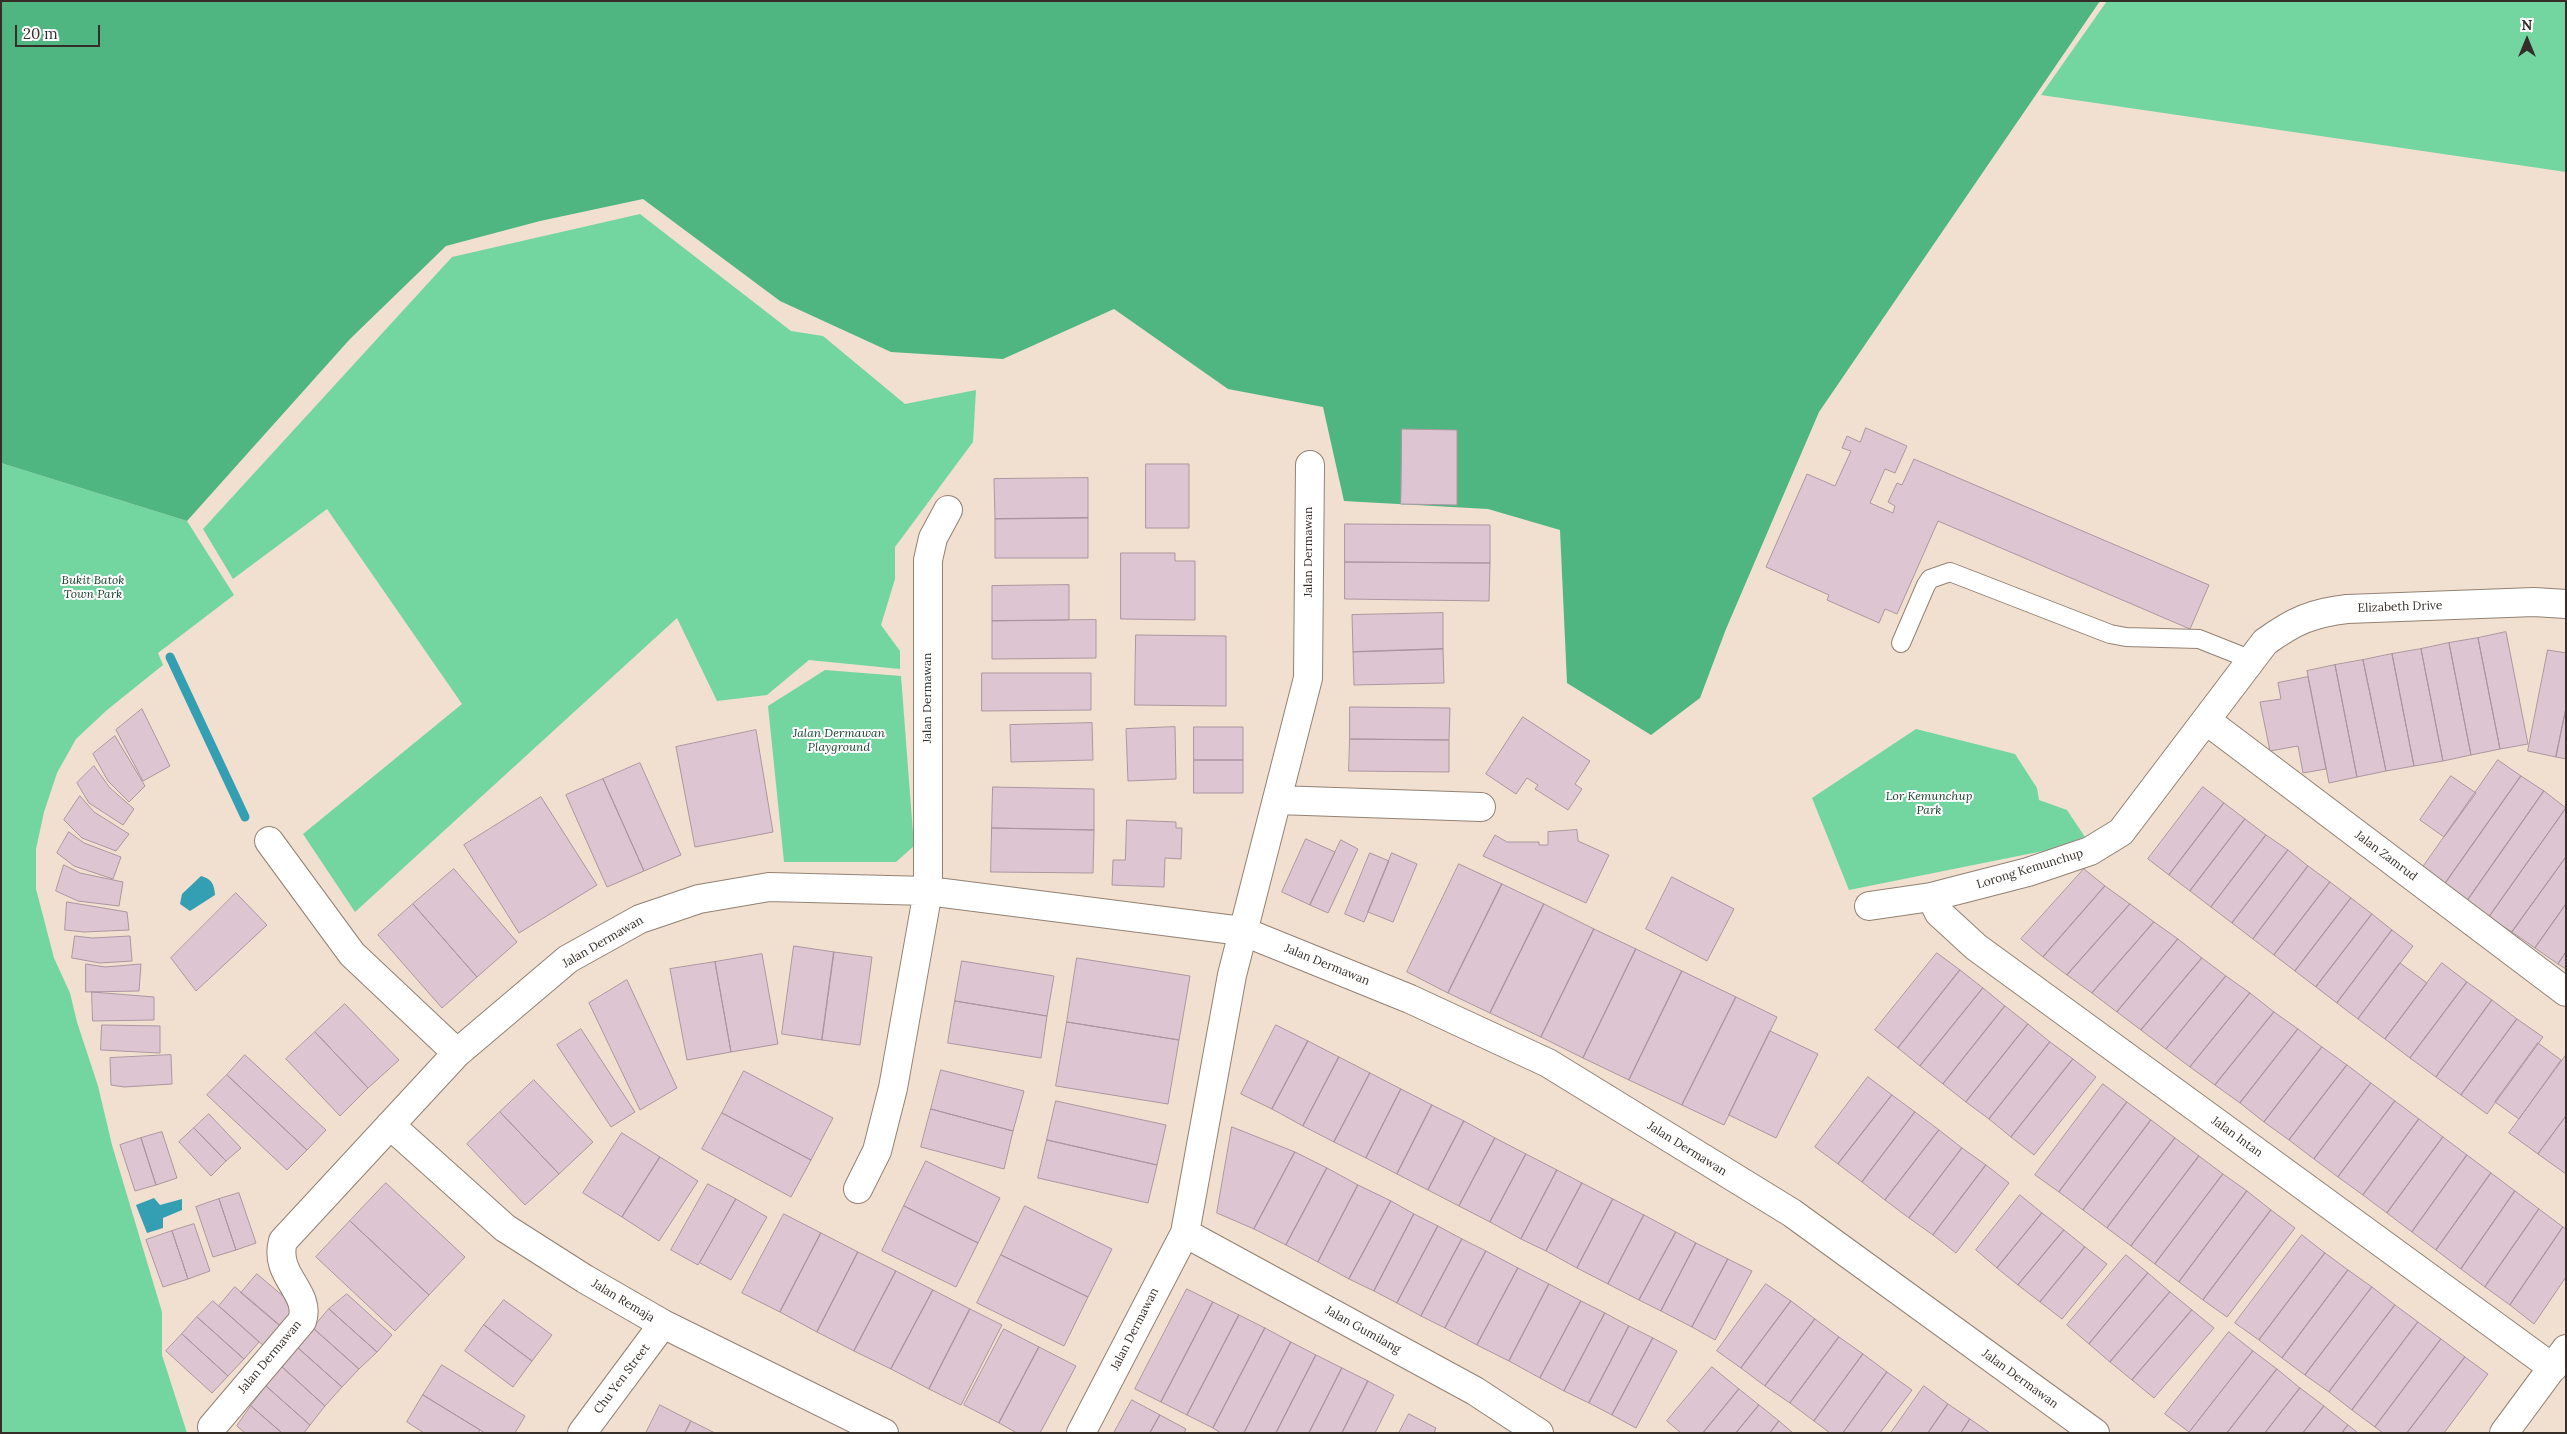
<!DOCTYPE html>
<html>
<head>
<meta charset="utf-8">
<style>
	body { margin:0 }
	#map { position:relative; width:2567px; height:1434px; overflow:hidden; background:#f1dfcf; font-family:Lora,serif }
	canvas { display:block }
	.frame { position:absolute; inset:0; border:2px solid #352e28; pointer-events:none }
	.north { position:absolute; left:2502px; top:15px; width:50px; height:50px; -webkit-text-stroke:4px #fff; paint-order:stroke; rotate:0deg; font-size:14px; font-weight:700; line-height:20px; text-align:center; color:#352e28 }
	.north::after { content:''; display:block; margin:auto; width:18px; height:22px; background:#352e28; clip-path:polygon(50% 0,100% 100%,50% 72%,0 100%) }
	.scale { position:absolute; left:15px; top:25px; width:85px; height:22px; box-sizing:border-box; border:2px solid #352e28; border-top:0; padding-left:6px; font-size:15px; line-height:18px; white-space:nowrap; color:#352e28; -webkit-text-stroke:4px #fff; paint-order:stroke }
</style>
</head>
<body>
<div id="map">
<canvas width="2567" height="1434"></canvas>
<div class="frame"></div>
<div class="north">N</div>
<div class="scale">20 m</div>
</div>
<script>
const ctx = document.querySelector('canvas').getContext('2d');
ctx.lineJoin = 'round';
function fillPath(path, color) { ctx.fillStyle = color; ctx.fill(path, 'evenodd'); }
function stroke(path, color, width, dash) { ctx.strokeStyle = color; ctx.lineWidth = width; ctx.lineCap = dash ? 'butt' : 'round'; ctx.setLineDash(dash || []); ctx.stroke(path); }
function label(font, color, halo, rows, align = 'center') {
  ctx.font = font + ' Lora,serif'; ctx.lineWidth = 4; ctx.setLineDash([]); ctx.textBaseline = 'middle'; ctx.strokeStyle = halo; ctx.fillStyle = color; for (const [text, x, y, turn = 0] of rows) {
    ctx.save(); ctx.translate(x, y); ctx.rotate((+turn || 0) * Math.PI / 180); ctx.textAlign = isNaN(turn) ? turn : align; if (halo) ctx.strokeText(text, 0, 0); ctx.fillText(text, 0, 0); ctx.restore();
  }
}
fillPath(new Path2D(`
	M2107 1H2566V172L2041 95Z
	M640 214 791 331 823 336 905 404 976 390 973 442 895 547V579L881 625 900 651V669L809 660 767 695 717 701 677 618 355 912 303 834 462 704 327 509 233 579 203 529 452 257Z
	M1 463 187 521 234 595 158 653 163 665 107 710 76 739 57 773 44 812 36 849V889L54 958 70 993 77 1022 98 1086 112 1145 162 1312V1355L187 1433H1Z
	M825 670 901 676 914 846 896 862H784L768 706Z
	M1916 729 2015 754 2037 788 2039 800 2067 810 2085 837 2048 850 1849 890 1812 798Z`), '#73d6a1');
fillPath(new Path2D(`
	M1 1H2100L1819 412 1726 629 1700 698 1651 735 1567 683 1560 530 1488 509 1344 501 1323 407 1228 389 1114 309 1003 359 891 352 780 301 643 199 540 221 446 246 350 339 187 521 1 463Z`), '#4fb682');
fillPath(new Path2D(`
	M201 876C212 879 214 884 215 895L190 911 180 904 182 894Z
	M154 1198 160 1205 182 1199V1210L163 1218V1228L147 1233 136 1205Z`), '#349fb3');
stroke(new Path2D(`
	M170 657 245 817`), '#349fb3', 9);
const building = new Path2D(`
	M1866 428 1907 446 1895 473 1885 469 1870 503 1893 513 1895 506 1888 502 1897 483 1902 485 1914 459 2209 585 2190 629 1938 521 1897 614 1885 609 1879 623 1827 600 1829 595 1766 567 1807 474 1835 486 1851 451 1842 448 1847 436 1860 442Z
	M1402 429 1457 430V505L1401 504Z
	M1146 464H1189V528H1146Z
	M1088 478V518L995 519 994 479Z
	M1088 518V558H995V519Z
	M1345 524 1490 525V563L1345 562Z
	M1121 553H1175V561H1195V620L1121 619Z
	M1345 562 1490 563 1489 601 1345 599Z
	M1069 585V620L992 621V586Z
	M1443 613V649L1353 652 1352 615Z
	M1096 620V658L992 659V621Z
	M2506 632 2528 744 2500 749 2478 638Z
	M1136 635 1226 636V706L1135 705Z
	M2478 638 2500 749 2471 755 2449 643Z
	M2449 643 2471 755 2443 761 2421 649Z
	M1443 649 1444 683 1354 685 1353 652Z
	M2421 649 2443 761 2414 766 2392 654Z
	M2548 650 2566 653V708L2556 757 2528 751Z
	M2392 654 2414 766 2386 771 2363 660Z
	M2363 660 2386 771 2357 777 2335 665Z
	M2335 665 2357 777 2329 783 2307 671Z
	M982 673H1091V710L982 711Z
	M2308 677 2326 769 2303 773 2298 746 2270 751 2260 702 2281 699 2278 683Z
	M1350 707 1450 708 1449 740 1350 739Z
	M2566 708V759L2556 757Z
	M142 709 170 766 143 781 116 730Z
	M1523 717 1590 761 1575 784 1582 789 1568 810 1535 789 1538 785 1527 778 1516 794 1486 774Z
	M1092 723 1093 760 1011 762 1010 725Z
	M1175 727 1176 779 1128 781 1126 729Z
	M1194 727H1243V760H1194Z
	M756 730 773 832 695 847 676 747Z
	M115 736 145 786 129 802 108 781 93 754Z
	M1350 739 1449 740V772L1349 771Z
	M1194 760H1243V793H1194Z
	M2498 760 2521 776 2444 885 2421 870Z
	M640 763 681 855 644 871 603 779Z
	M94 766 110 788 134 809 123 825 89 803 77 783Z
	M2451 776 2476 793 2444 837 2420 820Z
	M2521 776 2544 791 2467 901 2444 885Z
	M603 779 644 871 607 887 566 795Z
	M993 787 1094 789V830L992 828Z
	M2203 787 2224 803 2169 875 2148 859Z
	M2544 791 2566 808 2489 917 2467 901Z
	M80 796 94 812 129 834 116 851 82 838 64 820Z
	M541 797 597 885 519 933 464 845Z
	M2224 803 2245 819 2190 891 2169 875Z
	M2566 808V857L2512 932 2489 917Z
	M2245 819 2266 835 2211 907 2190 891Z
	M1127 820 1176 822V828H1182L1181 859 1165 858 1164 887 1112 885 1113 860H1125Z
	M992 828 1094 830 1093 873 991 872Z
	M1577 830 1578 841 1609 855 1586 903 1483 856 1495 835 1507 842H1539V845H1548V832Z
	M69 832 84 843 121 857 113 879 74 866 57 853Z
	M2266 835 2288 850 2232 923 2211 907Z
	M1306 839 1335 852 1310 905 1282 892Z
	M1341 840 1358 849 1328 913 1310 905Z
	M2288 850 2308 866 2253 939 2232 923Z
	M1370 853 1389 861 1364 922 1345 914Z
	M1392 853 1417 864 1393 922 1368 912Z
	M2566 857V904L2535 948 2512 932Z
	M1459 864 1502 884 1448 993 1407 972Z
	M64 865 80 873 123 882 119 906 78 901 56 891Z
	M2308 866 2330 882 2274 955 2253 939Z
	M454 869 517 942 477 977 413 904Z
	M2084 869 2105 886 2043 957 2021 939Z
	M1672 877 1734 909 1707 961 1646 929Z
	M2330 882 2351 898 2295 971 2274 955Z
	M1502 884 1544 904 1490 1013 1448 993Z
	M2105 886 2130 904 2067 975 2043 957Z
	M236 893 267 925 196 991 171 958Z
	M2351 898 2372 914 2316 987 2295 971Z
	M67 902 127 912 129 930 84 932 65 930Z
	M413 904 477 977 442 1008 378 935Z
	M1544 904 1594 929 1541 1037 1490 1013Z
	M2130 904 2154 922 2092 993 2067 975Z
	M2566 904V952L2558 964 2535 948Z
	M2372 914 2392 930 2337 1003 2316 987Z
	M2154 922 2178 939 2117 1012 2092 993Z
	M1594 929 1636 949 1583 1058 1541 1037Z
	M2392 930 2413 946 2358 1019 2337 1003Z
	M75 936 92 938 130 936 132 961 100 963 72 958Z
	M2178 939 2202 958 2141 1030 2117 1012Z
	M794 946 834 952 822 1040 782 1034Z
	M1636 949 1682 971 1629 1080 1583 1058Z
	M834 952 872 957 860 1045 822 1040Z
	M2566 952V969L2558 964Z
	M1937 953 1960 970 1898 1048 1875 1030Z
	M762 954 778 1044 731 1052 715 962Z
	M1077 958 1190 976 1179 1040 1067 1022Z
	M2202 958 2226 976 2166 1049 2141 1030Z
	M962 961 1054 976 1047 1016 955 1001Z
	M715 962 731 1052 687 1060 670 969Z
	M2400 963 2427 983 2385 1039 2358 1019Z
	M2442 963 2467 982 2410 1058 2385 1039Z
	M86 964 105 967 141 964 139 991 86 992Z
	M1960 970 1983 988 1920 1066 1898 1048Z
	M1682 971 1736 997 1682 1105 1629 1080Z
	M2226 976 2250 993 2190 1067 2166 1049Z
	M627 980 677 1088 640 1110 589 1003Z
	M2467 982 2492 1000 2436 1077 2410 1058Z
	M1983 988 2005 1006 1943 1084 1920 1066Z
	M92 992 154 997V1020L93 1021Z
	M2250 993 2274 1012 2215 1085 2190 1067Z
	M1736 997 1777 1017 1724 1125 1682 1105Z
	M2492 1000 2517 1019 2461 1095 2436 1077Z
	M955 1001 1047 1016 1041 1058 948 1043Z
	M345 1004 399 1060 368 1088 315 1032Z
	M2005 1006 2028 1024 1966 1102 1943 1084Z
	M2274 1012 2298 1029 2240 1103 2215 1085Z
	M2517 1019 2543 1037 2487 1114 2461 1095Z
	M1067 1022 1179 1040 1168 1104 1056 1086Z
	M2028 1024 2050 1042 1989 1119 1966 1102Z
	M102 1025 160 1026V1053L101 1050Z
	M1276 1025 1308 1041 1272 1109 1241 1094Z
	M581 1029 635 1112 611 1127 557 1045Z
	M2298 1029 2322 1047 2264 1122 2240 1103Z
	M1770 1031 1818 1054 1776 1138 1729 1115Z
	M315 1032 368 1088 340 1116 286 1059Z
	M1308 1041 1339 1057 1303 1126 1272 1109Z
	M2050 1042 2073 1059 2011 1137 1989 1119Z
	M2538 1043 2561 1060 2519 1119 2495 1102Z
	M2322 1047 2347 1065 2289 1140 2264 1122Z
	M171 1055 172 1084 124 1087 111 1085 110 1058Z
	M245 1055 326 1130 307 1150 227 1075Z
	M2566 1055V1116L2538 1154 2509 1133Z
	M1339 1057 1370 1073 1334 1142 1303 1126Z
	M2073 1059 2096 1077 2034 1155 2011 1137Z
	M2347 1065 2371 1083 2314 1159 2289 1140Z
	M941 1070 1024 1091 1013 1131 931 1109Z
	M744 1071 833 1118 811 1160 722 1113Z
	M1370 1073 1401 1089 1366 1158 1334 1142Z
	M227 1075 307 1150 287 1170 207 1095Z
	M1868 1077 1892 1095 1838 1164 1815 1147Z
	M534 1080 593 1142 559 1174 500 1112Z
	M2371 1083 2395 1101 2338 1177 2314 1159Z
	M2103 1084 2127 1102 2059 1192 2035 1175Z
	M1401 1089 1432 1105 1397 1174 1366 1158Z
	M1892 1095 1915 1112 1862 1182 1838 1164Z
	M1056 1101 1166 1125 1157 1165 1047 1140Z
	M2395 1101 2419 1119 2363 1195 2338 1177Z
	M2127 1102 2151 1120 2083 1210 2059 1192Z
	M1432 1105 1464 1121 1428 1190 1397 1174Z
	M931 1109 1013 1131 1004 1169 921 1147Z
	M500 1112 559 1174 525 1205 467 1144Z
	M1915 1112 1939 1130 1885 1200 1862 1182Z
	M722 1113 811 1160 791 1197 702 1149Z
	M209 1114 241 1148 226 1161 194 1128Z
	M2566 1116V1174L2538 1154Z
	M2419 1119 2443 1137 2387 1213 2363 1195Z
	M2151 1120 2175 1138 2107 1228 2083 1210Z
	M1464 1121 1495 1138 1459 1206 1428 1190Z
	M1232 1127 1295 1152 1254 1229 1217 1213Z
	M194 1128 226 1161 211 1176 179 1142Z
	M1939 1130 1962 1148 1909 1218 1885 1200Z
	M162 1132 177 1178 156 1185 141 1138Z
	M622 1133 660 1157 622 1217 583 1193Z
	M2443 1137 2467 1155 2412 1232 2387 1213Z
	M141 1138 156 1185 135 1191 120 1145Z
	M1495 1138 1526 1154 1490 1222 1459 1206Z
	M2175 1138 2199 1156 2131 1246 2107 1228Z
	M1047 1140 1157 1165 1148 1203 1038 1178Z
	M1962 1148 1986 1165 1933 1235 1909 1218Z
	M1295 1152 1327 1168 1286 1245 1254 1229Z
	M1526 1154 1557 1170 1521 1239 1490 1222Z
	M2467 1155 2491 1173 2436 1250 2412 1232Z
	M2199 1156 2223 1174 2155 1264 2131 1246Z
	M660 1157 698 1181 659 1241 622 1217Z
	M926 1161 1000 1198 978 1243 904 1206Z
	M1986 1165 2009 1183 1956 1253 1933 1235Z
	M1327 1168 1358 1185 1318 1262 1286 1245Z
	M1557 1170 1582 1183 1546 1251 1521 1239Z
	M2491 1173 2515 1191 2461 1269 2436 1250Z
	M2223 1174 2247 1191 2179 1282 2155 1264Z
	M386 1183 465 1257 429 1295 350 1221Z
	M1582 1183 1613 1199 1577 1268 1546 1251Z
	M708 1184 736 1199 698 1265 671 1250Z
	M1358 1185 1391 1201 1349 1279 1318 1262Z
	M2247 1191 2271 1210 2203 1300 2179 1282Z
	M2515 1191 2539 1209 2485 1287 2461 1269Z
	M239 1193 256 1243 236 1250 219 1199Z
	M2020 1195 2042 1213 1997 1268 1976 1250Z
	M219 1199 236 1250 213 1257 196 1207Z
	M736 1199 767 1217 731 1280 700 1263Z
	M1613 1199 1644 1215 1608 1284 1577 1268Z
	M1391 1201 1414 1214 1374 1291 1349 1279Z
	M904 1206 978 1243 956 1287 882 1251Z
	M1025 1206 1112 1249 1088 1297 1001 1255Z
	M2539 1209 2563 1227 2510 1305 2485 1287Z
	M2271 1210 2295 1228 2227 1317 2203 1300Z
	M2042 1213 2064 1230 2018 1285 1997 1268Z
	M784 1214 821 1233 780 1312 742 1293Z
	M1414 1214 1438 1226 1397 1303 1374 1291Z
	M1644 1215 1676 1232 1639 1300 1608 1284Z
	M350 1221 429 1295 395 1331 316 1257Z
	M194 1224 210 1271 188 1279 172 1231Z
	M1438 1226 1462 1239 1421 1316 1397 1303Z
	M2563 1227 2566 1229V1277L2534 1324 2510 1305Z
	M2064 1230 2085 1247 2040 1302 2018 1285Z
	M172 1231 188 1279 163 1287 146 1240Z
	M1676 1232 1696 1243 1661 1311 1639 1300Z
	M821 1233 858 1252 817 1332 780 1312Z
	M2302 1235 2325 1253 2259 1340 2235 1323Z
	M1462 1239 1486 1251 1445 1328 1421 1316Z
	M1696 1243 1728 1259 1692 1327 1661 1311Z
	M2085 1247 2107 1264 2062 1319 2040 1302Z
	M1486 1251 1518 1268 1477 1345 1445 1328Z
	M858 1252 896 1271 854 1351 817 1332Z
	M2325 1253 2348 1270 2282 1358 2259 1340Z
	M1001 1255 1088 1297 1064 1346 977 1303Z
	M2126 1255 2148 1273 2089 1344 2067 1325Z
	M1728 1259 1752 1271 1715 1340 1692 1327Z
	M1518 1268 1549 1284 1509 1361 1477 1345Z
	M2348 1270 2372 1287 2305 1375 2282 1358Z
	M896 1271 933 1290 891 1369 854 1351Z
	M2148 1273 2170 1292 2110 1362 2089 1344Z
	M257 1274 303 1313 287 1332 241 1293Z
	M1549 1284 1581 1301 1540 1378 1509 1361Z
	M1766 1284 1791 1301 1741 1368 1717 1351Z
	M235 1287 282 1327 265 1347 219 1306Z
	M2372 1287 2395 1305 2329 1392 2305 1375Z
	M1187 1289 1213 1302 1161 1402 1135 1389Z
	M933 1290 970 1309 929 1389 891 1369Z
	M2170 1292 2192 1310 2132 1380 2110 1362Z
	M347 1294 392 1335 377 1352 329 1309Z
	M504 1300 552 1335 532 1361 484 1325Z
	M213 1301 259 1342 244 1359 197 1317Z
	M1581 1301 1605 1313 1564 1391 1540 1378Z
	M1791 1301 1815 1319 1765 1386 1741 1368Z
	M1213 1302 1239 1315 1187 1415 1161 1402Z
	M2395 1305 2418 1322 2352 1410 2329 1392Z
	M329 1309 377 1352 359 1369 313 1328Z
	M970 1309 1002 1325 961 1405 929 1389Z
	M2192 1310 2214 1328 2154 1398 2132 1380Z
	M1605 1313 1629 1326 1589 1403 1564 1391Z
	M1239 1315 1265 1328 1213 1428 1187 1415Z
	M197 1317 244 1359 228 1376 182 1334Z
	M1815 1319 1839 1337 1790 1403 1765 1386Z
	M2418 1322 2441 1339 2375 1427 2352 1410Z
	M484 1325 532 1361 513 1387 465 1351Z
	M1629 1326 1653 1338 1612 1415 1589 1403Z
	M313 1328 359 1369 342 1387 297 1347Z
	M1265 1328 1291 1342 1244 1433H1221L1213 1428Z
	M1004 1329 1039 1347 999 1423 964 1405Z
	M2229 1332 2253 1351 2189 1432 2165 1414Z
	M182 1334 228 1376 212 1393 166 1351Z
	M1839 1337 1863 1354 1814 1421 1790 1403Z
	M1653 1338 1677 1351 1636 1428 1612 1415Z
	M2441 1339 2465 1357 2407 1433H2383L2375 1427Z
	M1291 1342 1316 1355 1276 1433H1244Z
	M297 1347 342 1387 325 1406 281 1366Z
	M1039 1347 1076 1366 1040 1433H1017L999 1423Z
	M2253 1351 2277 1369 2227 1433H2189Z
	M1863 1354 1887 1372 1843 1433H1830L1814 1421Z
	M1316 1355 1342 1368 1309 1433H1276Z
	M2465 1357 2488 1374 2444 1433H2407Z
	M442 1365 525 1416 515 1433H485L423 1395Z
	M281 1366 325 1406 310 1425 266 1386Z
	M1712 1367 1739 1389 1703 1433H1681L1667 1421Z
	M1342 1368 1368 1381 1342 1433H1309Z
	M2277 1369 2300 1388 2265 1433H2227Z
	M1887 1372 1912 1390 1880 1433H1843Z
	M1368 1381 1394 1395 1375 1433H1342Z
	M266 1386 310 1425 304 1433H282L251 1406Z
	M1924 1386 1948 1404 1928 1433H1891Z
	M2300 1388 2324 1406 2303 1433H2265Z
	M1739 1389 1759 1405 1736 1433H1703Z
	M423 1395 480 1430 478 1433H424L407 1422Z
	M1132 1400 1160 1415 1150 1433H1114Z
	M1948 1404 1970 1419 1961 1433H1928Z
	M660 1405 691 1421 685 1433H646Z
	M1759 1405 1779 1421 1770 1433H1736Z
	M251 1406 282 1433H245L237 1426Z
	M2324 1406 2348 1425 2342 1433H2303Z
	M1409 1414 1436 1428 1434 1433H1399Z
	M1160 1415 1186 1429 1184 1433H1150Z
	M1970 1419 1990 1433H1961Z
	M691 1421 715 1433H685Z
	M1779 1421 1793 1433H1770Z
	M2348 1425 2358 1433H2342Z`);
fillPath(building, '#ddc6d1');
stroke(building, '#ab96a0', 1);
const service = new Path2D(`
	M1901 643 1926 585 1930 579 1950 572 2110 634 2126 637 2199 639 2252 660`);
const minor = new Path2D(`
	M2207 721 2566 992
	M1277 800 1481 807
	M269 841 352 954 457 1053
	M1931 897 1939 913 1976 947 2553 1368
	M1869 906 1931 897 2028 872 2090 851 2121 832 2265 642C2294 621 2312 613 2347 609L2534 602 2566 604
	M390 1125 505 1228 585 1279 663 1324 884 1433
	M858 1189 877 1151 893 1088 928 891V560L933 538 948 510
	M1185 1233 1475 1391 1539 1433
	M212 1427 302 1321C312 1292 273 1276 283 1241L457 1053 568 959 640 919 699 899 769 887 928 891 1242 931 1410 999 1548 1063 1792 1213 2095 1433
	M582 1433 663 1324
	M1081 1433 1185 1233 1232 975 1308 678 1310 465
	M2504 1433 2566 1349`);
stroke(service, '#928273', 20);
stroke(minor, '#928273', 30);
stroke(service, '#fff', 18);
stroke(minor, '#fff', 28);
label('12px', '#352e28', '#fff', [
	["Jalan Dermawan",1309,552,-90],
	["Elizabeth Drive",2400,607,-2],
	["Jalan Dermawan",928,698,-90],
	["Jalan Zamrud",2386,856,37],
	["Lorong Kemunchup",2030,869,-17],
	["Jalan Dermawan",603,942,-30],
	["Jalan Dermawan",1327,965,22],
	["Jalan Intan",2237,1137,36],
	["Jalan Dermawan",1687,1149,32],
	["Jalan Remaja",623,1301,31],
	["Jalan Dermawan",1135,1329,-63],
	["Jalan Gumilang",1363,1330,29],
	["Jalan Dermawan",270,1357,-50],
	["Chu Yen Street",622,1379,-53],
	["Jalan Dermawan",2020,1379,36]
]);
label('italic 12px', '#103c27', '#fff', [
	["Bukit Batok",93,581],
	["Town Park",93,595],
	["Jalan Dermawan",839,734],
	["Playground",839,748],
	["Lor Kemunchup",1929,797],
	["Park",1929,811]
]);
</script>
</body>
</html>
